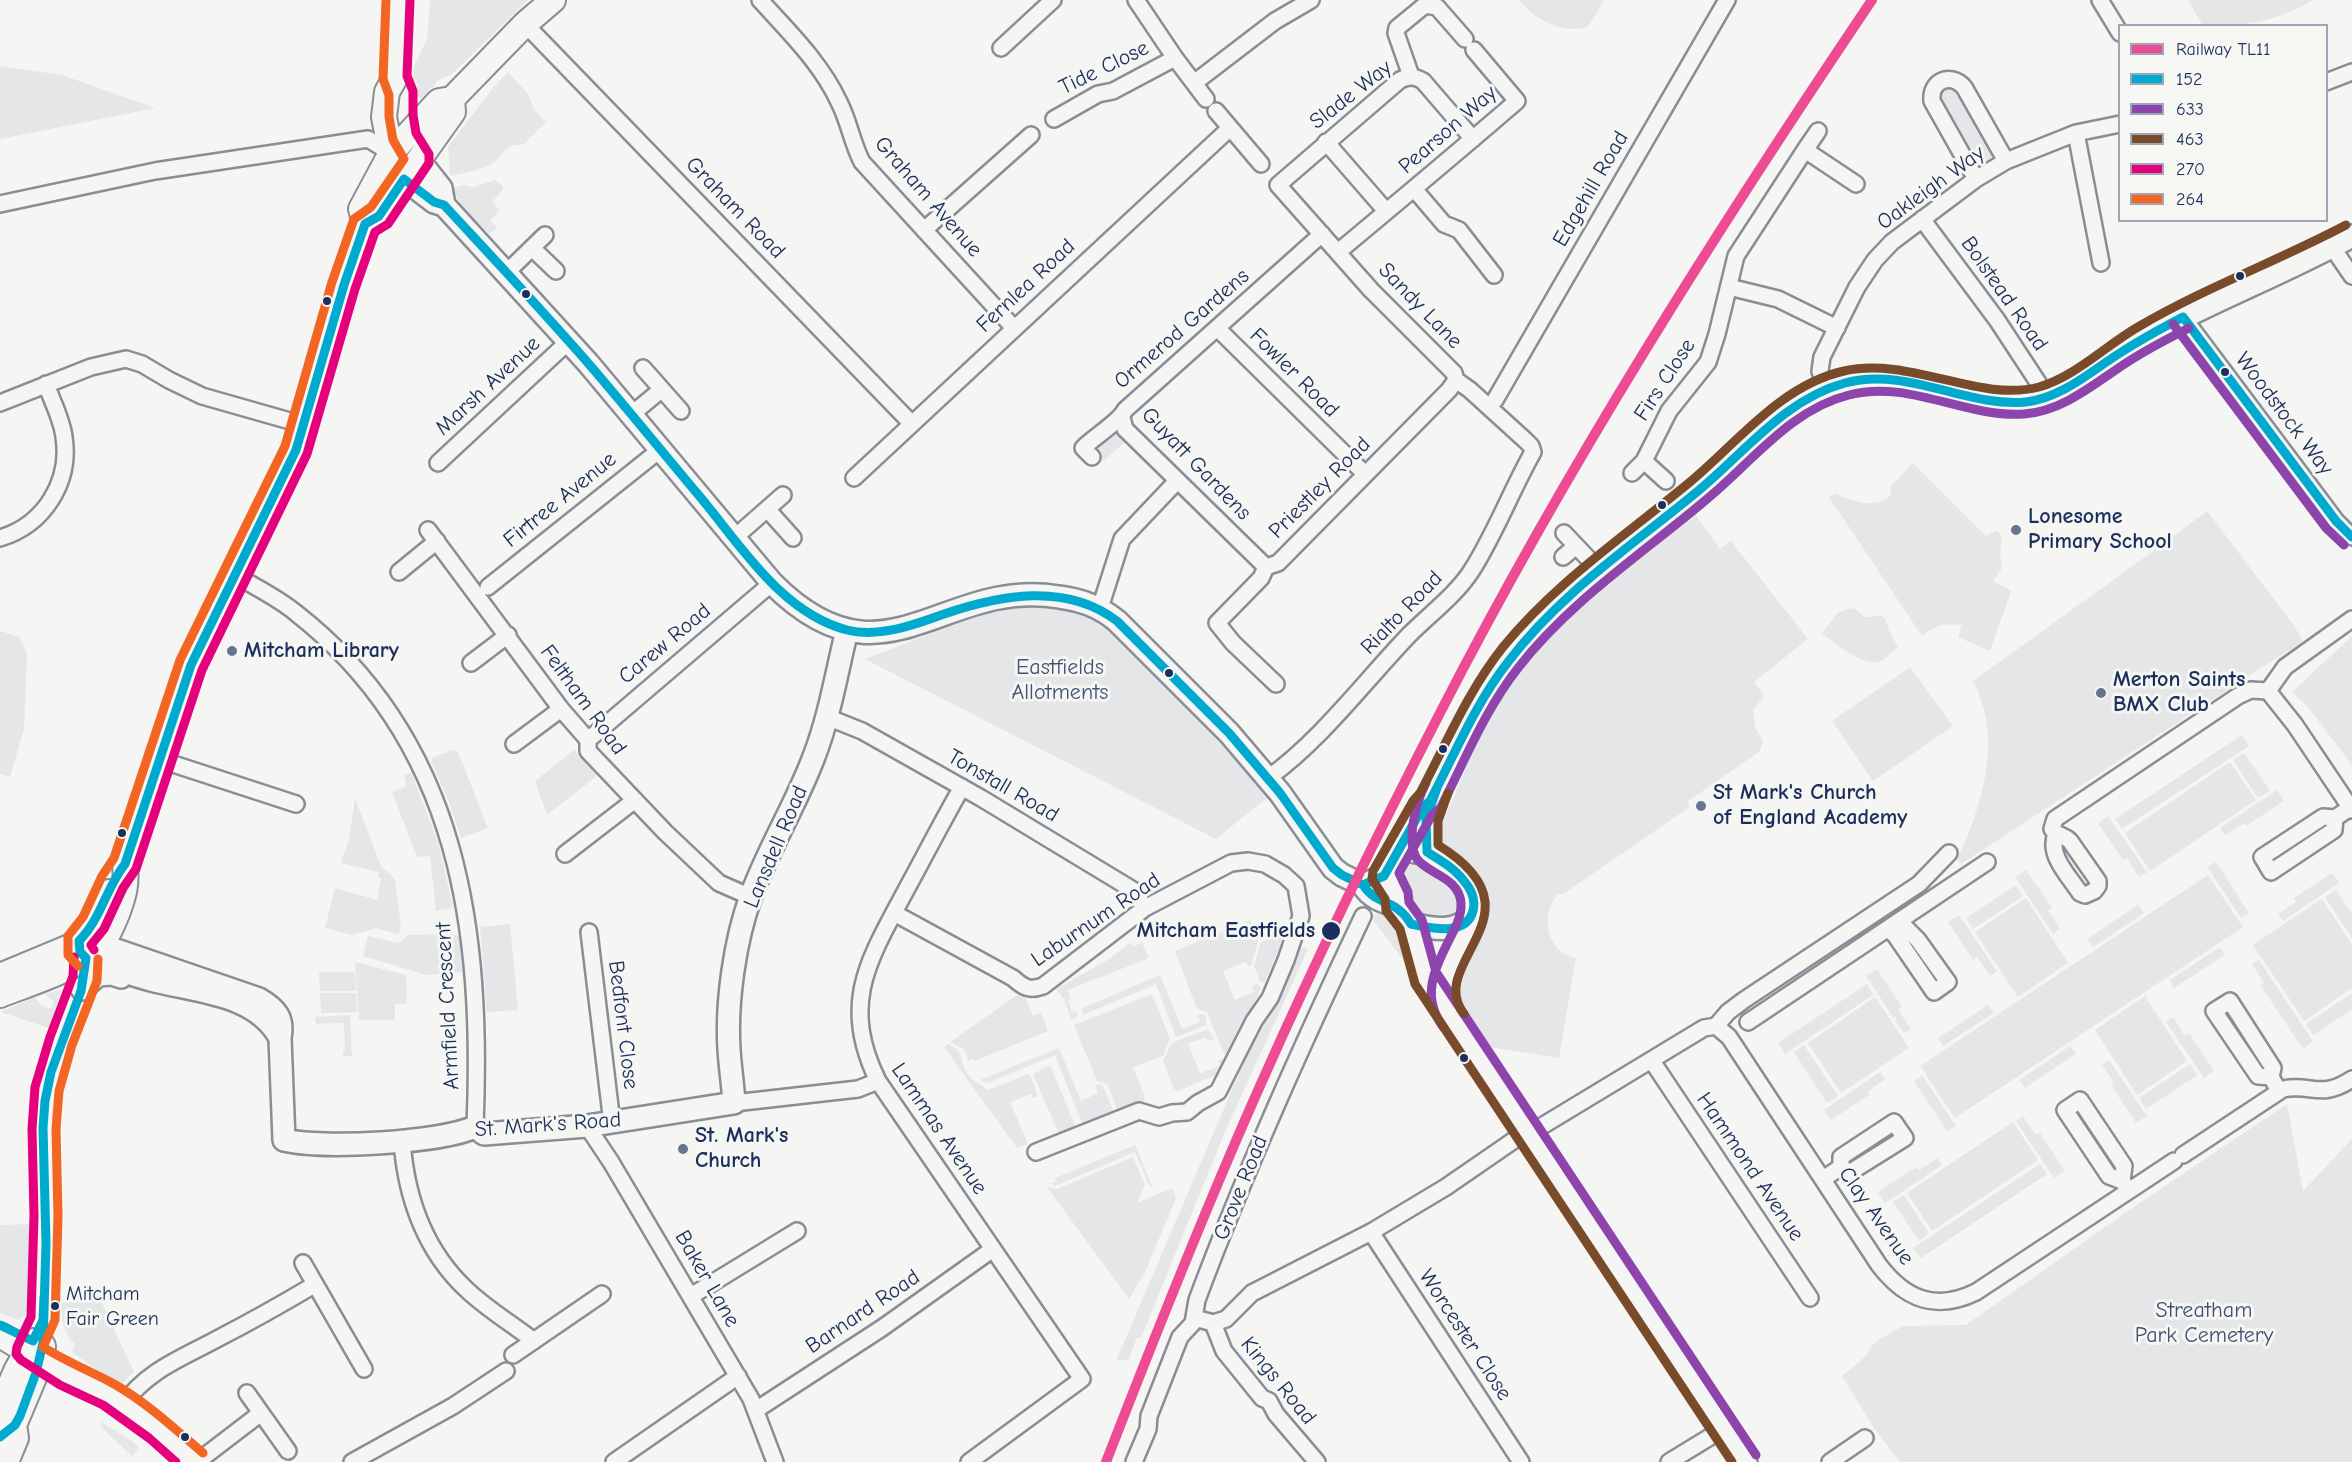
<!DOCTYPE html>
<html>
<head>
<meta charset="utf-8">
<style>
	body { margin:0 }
	#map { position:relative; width:2352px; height:1462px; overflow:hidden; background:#f5f5f3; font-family:"Comic Neue",sans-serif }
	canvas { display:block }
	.legend { position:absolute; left:2118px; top:24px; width:210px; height:198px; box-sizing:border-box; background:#f6f6f2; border:2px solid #9ea6b7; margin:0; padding:8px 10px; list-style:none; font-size:18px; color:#1b2f5e }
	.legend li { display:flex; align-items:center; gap:12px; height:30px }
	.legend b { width:30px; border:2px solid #9ea6b7 }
</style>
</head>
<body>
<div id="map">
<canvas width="2352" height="1462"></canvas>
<ul class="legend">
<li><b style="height:8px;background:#ee4b95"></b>Railway TL11</li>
<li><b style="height:8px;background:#00a9ce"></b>152</li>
<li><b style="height:8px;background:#8e44ad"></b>633</li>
<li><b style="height:8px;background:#7a4b2a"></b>463</li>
<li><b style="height:8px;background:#e5007d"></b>270</li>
<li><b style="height:8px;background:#f26522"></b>264</li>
</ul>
</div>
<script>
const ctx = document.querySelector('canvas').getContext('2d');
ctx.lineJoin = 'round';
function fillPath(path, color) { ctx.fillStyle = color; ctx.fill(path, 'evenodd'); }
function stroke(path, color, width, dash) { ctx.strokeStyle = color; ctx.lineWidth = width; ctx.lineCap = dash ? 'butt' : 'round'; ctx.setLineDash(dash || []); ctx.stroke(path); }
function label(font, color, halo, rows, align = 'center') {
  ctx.font = font + ' "Comic Neue",sans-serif'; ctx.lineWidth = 6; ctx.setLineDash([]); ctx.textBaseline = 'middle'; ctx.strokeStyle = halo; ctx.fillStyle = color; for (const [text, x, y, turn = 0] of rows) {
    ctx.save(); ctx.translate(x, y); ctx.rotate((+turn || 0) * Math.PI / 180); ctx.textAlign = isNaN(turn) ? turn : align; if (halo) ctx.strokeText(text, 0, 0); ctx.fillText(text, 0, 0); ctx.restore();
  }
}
fillPath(new Path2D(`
	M430 0H528L452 74 437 81 433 88 429 87 430 93 422 100 415 95 414 91 419 84 412 83 415 64 427 39Z
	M1519 0H1604L1588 27C1562 34 1535 20 1519 0Z
	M2188 0H2313C2276 22 2245 26 2203 26Z
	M0 66 62 75 155 108 0 139Z
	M508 72 529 95 534 110 546 122 524 144C498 146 509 152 493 163 481 171 463 173 450 176L448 147 492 89Z
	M1955 84 1997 154 1975 167 1938 101 1940 89Z
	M495 180 503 186V189L492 202 500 210 490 221 496 226V229L490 234 464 210 452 188 464 185 473 187Z
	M1114 432 1121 434 1128 440 1103 461 1098 452 1099 443Z
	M1913 463 1986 536 1992 532 1997 531 2002 536 2000 553 2002 568 1993 581 2011 591 1990 651 1958 637 1962 625C1942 624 1938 624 1922 636L1829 497 1835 494C1853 501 1875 510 1891 495V486Z
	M2207 511 2295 627 2303 642 2273 660 1961 864 1957 860C1983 805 2003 738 1973 681L2155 550Z
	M1694 513 1720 549 1731 541 1808 639 1754 682 1764 696 1753 710 1755 727 1763 741 1760 751 1687 802 1690 807 1563 894H1558C1539 916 1547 953 1576 958L1559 1058 1490 1047 1488 1048 1452 995 1450 986 1485 914C1491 882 1462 865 1443 844L1440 829 1465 771V761C1480 733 1493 702 1511 677 1558 610 1630 561 1694 513Z
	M1017 606C1047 607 1074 610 1101 623L1196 717 1268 797 1216 839 865 659 988 612Z
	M1850 608 1855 609 1865 617 1881 616 1885 618 1889 631 1898 647C1892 652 1885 660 1878 662 1862 666 1834 642 1822 633L1838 613Z
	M0 631 19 637 27 654 24 729 10 777 0 774Z
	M2352 636V765L2308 707 2292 692Z
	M1910 667 1953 726 1873 781 1832 721Z
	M2242 735 2249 746 2122 829 2115 819Z
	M453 750 458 752 488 828 461 838 448 799 431 762 432 758Z
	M574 750 597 776 547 815 535 781Z
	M2244 753 2270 791 2258 798 2233 760Z
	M2230 762 2256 800 2150 871 2125 833Z
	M411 772 439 845 453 908 436 911 430 856 417 857 392 792 407 786 404 776Z
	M2277 790 2284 801 2246 826 2244 823 2225 835 2220 828Z
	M355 798 381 866 395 879 401 928 398 934 376 928 352 935 325 928 335 888 377 900 381 879 378 877 379 872 341 863 349 839Z
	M2108 816 2147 872 2139 877 2127 858 2123 860 2098 823Z
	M1417 859 1437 869 1465 897 1461 916 1423 922 1405 899 1396 873 1406 862Z
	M2216 862 2249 913 2241 918 2207 867Z
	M2026 870 2052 908 2048 910 2060 929 2053 934 2015 877Z
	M2332 873 2339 883 2283 921 2278 914 2296 902 2294 898Z
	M2208 875 2243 927 1955 1118 1920 1066Z
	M2016 885 2023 896 1973 929 1966 918Z
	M2336 890 2352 914V938L2325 897Z
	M2026 898 2068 963 2018 997 1975 932Z
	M2322 899 2352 945V988L2304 1021 2253 945Z
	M2138 905 2144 913 2093 947 2087 939Z
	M1378 913 1392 914 1404 930 1413 972C1399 955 1387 937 1373 920V916Z
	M1959 915 1997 971 1990 976 1977 957 1973 960 1948 922Z
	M1250 920 1259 937 1251 966H1248L1246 962 1223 971 1235 1000 1254 992 1252 986 1258 984 1261 988 1229 1057 1224 1054 1207 1012 1197 1009 1175 951Z
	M510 924 518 1010 487 1012 480 927Z
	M1287 931 1264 983 1260 981 1254 966 1261 942Z
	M452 934 459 936 462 972 427 975 363 956 368 936 399 943 408 935Z
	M1131 942 1133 947 1142 942 1149 958 1068 990 1071 999 1068 1000 1072 1012 1076 1011 1078 1017 1071 1019 1064 999 1056 989 1106 961Z
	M1297 947 1308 949 1224 1134 1141 1338 1137 1337 1129 1359 1116 1361 1234 1085Z
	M2220 947 2225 955 2174 988 2170 980Z
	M2259 960 2313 1041 2303 1049 2261 986 2264 983 2252 964Z
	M355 962 406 975 407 1004H395V1020H359Z
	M1877 969 1902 1007 1898 1010 1911 1029 1904 1033 1895 1021 1897 1019 1895 1017H1893L1866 976Z
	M355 972 356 991H320L319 972Z
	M1160 975 1182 1029 1200 1022 1197 1015 1201 1014 1205 1015 1207 1025 1176 1037 1156 984 1083 1015 1081 1009Z
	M1867 984 1873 995 1785 1054 1778 1043Z
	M61 990 49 1028 1 1012 35 997 41 1005 51 1009 54 1002 45 994Z
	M320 993H356L357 1012 321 1013Z
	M2352 993V1009L2313 1035 2306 1024Z
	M1152 994 1170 1039 1163 1056 1133 1067 1144 1095V1103L1135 1104 1118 1111 1107 1084 1097 1081 1074 1025Z
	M1017 995 1025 997 1033 1016 1041 1013 1048 1031 975 1061 973 1059 968 1061 965 1050 950 1042Z
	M2145 996 2187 1061 2137 1095 2095 1030Z
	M1875 997 1909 1048 1841 1093 1808 1043Z
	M1988 1005 1994 1013 1943 1046 1938 1038Z
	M350 1015 352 1056H343V1051H345L344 1023 316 1024 315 1017Z
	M2173 1017 2185 1036 2189 1033 2214 1071 2204 1078 2166 1022Z
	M1208 1029 1214 1039 1208 1041 1206 1037 1188 1044 1200 1073 1220 1066 1218 1061 1222 1059 1226 1062 1218 1078 1213 1076 1178 1091 1174 1089 1163 1061 1172 1043Z
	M948 1044C966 1053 958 1057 966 1072 971 1081 982 1085 988 1090L1026 1075H1030L1038 1096 1033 1098 1031 1094 1010 1102 1028 1144 1017 1148 944 1047Z
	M1804 1045 1838 1096 1827 1103 1794 1052Z
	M2070 1046 2076 1054 2025 1088 2019 1080Z
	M1059 1048 1081 1101 1098 1093 1096 1086 1099 1084 1103 1086 1114 1112 1083 1126 1055 1055 988 1083 980 1080Z
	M2109 1060 2147 1116 2136 1123 2111 1085 2114 1083 2102 1064Z
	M2190 1064 2197 1075 2146 1109 2139 1098Z
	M1050 1065 1076 1128 1059 1134 1033 1074Z
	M1880 1072 1885 1079 1867 1092 1869 1095 1831 1120 1824 1110Z
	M1922 1075 1956 1126 1947 1131 1914 1081Z
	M2287 1104 2303 1191 2352 1139V1462H1900L1874 1428 1842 1376 1865 1357 1875 1342 1903 1326 1966 1325 2138 1204Z
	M2023 1116 2036 1135 2040 1133 2065 1171 2054 1178 2016 1121Z
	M2013 1122 2038 1160 1932 1231 1907 1193Z
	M1135 1145 1152 1186 1150 1187 1135 1152 1055 1186 1051 1183 1056 1182 1055 1178Z
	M1133 1157 1145 1185 1137 1203 1172 1188 1176 1198 1145 1272 1129 1299 1047 1187 1057 1189Z
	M1938 1158 1942 1165 1885 1203 1878 1192 1916 1167 1919 1170Z
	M2040 1164 2047 1174 1921 1258 1913 1248Z
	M1904 1195 1929 1233 1919 1241 1893 1202Z
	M32 1224 31 1301 26 1315 19 1320 0 1313V1225Z
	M100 1299 134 1372 119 1386 72 1352 75 1344C62 1332 62 1319 61 1303Z
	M101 1422 131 1440 139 1447 132 1456 101 1427Z`), '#e4e6e7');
const street = new Path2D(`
	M760 0C789 32 821 63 839 102 849 121 852 143 862 162L1014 328
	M1136 0 1175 58 1206 99
	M2100 0 2120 33
	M525 24 912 424
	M1001 48 1053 0
	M1411 76 1396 33 1397 28 1425 5 1437 7 1465 39
	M2326 82 2352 72
	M1194 83 1275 21 1311 0
	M1216 111 1261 164
	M1054 119 1098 94 1113 91 1175 58
	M2076 133 2101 263
	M1326 142 1386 211
	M1805 150 1818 131
	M1976 179 1932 101C1930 81 1950 72 1964 87L2006 161
	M1415 190 1444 224 1459 230 1494 275
	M0 204 155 171 368 139 391 153
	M1922 219 1997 320 2039 384 2044 398
	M924 230 1031 135
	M2332 247 2352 276
	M532 248 556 271
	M1338 252C1398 202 1458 152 1517 101L1474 50
	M506 273 545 235
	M1729 287 1778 299 1837 328
	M2183 317 2336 521 2352 537
	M1217 328 1365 474
	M643 368 681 411
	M1826 390 1820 371 1822 357 1857 287 1875 260 1892 242 1976 179 2006 161 2076 133 2120 124
	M1495 400 1727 0
	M0 403 91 367 126 359 142 364 169 380 202 396 304 425
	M632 414 661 390
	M1122 418 1125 429 1266 567
	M1092 457 1083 448C1094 437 1120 421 1125 410L1322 234
	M1644 461 1666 481
	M438 463 569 341
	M1632 473 1644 461 1669 411 1708 362 1717 334 1736 256 1805 150 1856 184
	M854 478 1229 129
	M767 509 793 538
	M428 530 561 709 588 740V751L665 832 719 883 751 897
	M1564 533 1599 570
	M0 538C44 525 71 482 64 437 62 419 52 401 46 384
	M734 538 783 495
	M1563 557 1576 546
	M399 572 437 541
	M235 575C255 587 278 598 296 613 461 742 483 933 475 1127
	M488 587 661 449
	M1100 608 1122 539 1177 481
	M2352 619 2285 667 2268 691 2295 725 2352 810
	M471 663 508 635
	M1276 684 1233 643 1217 623 1261 578 1266 567 1278 563 1449 390 1456 380
	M827 717 862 731 981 798 1133 890 1145 908
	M588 740 772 583
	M514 744 561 709
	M158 759 296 804
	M1268 778C1321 740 1364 682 1409 635 1430 614 1456 595 1472 570 1496 532 1511 491 1533 452L1531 446 1525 440 1470 390 1456 380 1454 373 1371 290 1278 185 1400 80C1409 76 1415 76 1423 81L1473 139
	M962 787C942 822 924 857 905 892 868 961 840 1004 878 1081L1082 1379 969 1462
	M2335 818 2334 830 2271 872 2262 857 2323 817 2335 818 2350 808
	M2056 834C2047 855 2069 876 2080 893L2085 895 2094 891 2098 886V881L2070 841C2064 835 2057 836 2052 829L2055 819 2238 696 2251 690 2268 691
	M565 854 635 800
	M894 913 1013 978C1023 987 1029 991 1043 986L1145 908 1231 863 1248 861 1265 864 1284 875 1296 886 1301 916 1286 960 1270 998 1254 1021 1218 1092 1198 1103 1187 1112 1172 1113 1159 1117 1139 1111 1036 1152
	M1889 930 1895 935 1934 992 1948 982 1918 940 1905 927 1902 920
	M589 932 612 1123
	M1748 1022 1987 862
	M1716 1026 1729 1037 1879 1265C1905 1299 1935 1312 1976 1292L2174 1161
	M1652 1061 1810 1298
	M2271 1077 2258 1076 2214 1011 2230 1001 2273 1068 2271 1077 2279 1091
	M734 1103 858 1089 878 1081
	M587 1126 611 1162 751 1399 775 1462
	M402 1141C406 1197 425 1251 467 1290 487 1309 512 1324 534 1341
	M2183 1155 2283 1089C2312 1083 2320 1100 2352 1079
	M1823 1179 1841 1167 1849 1173 1905 1138 1894 1122 1841 1157V1167
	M2122 1181 2109 1176 2065 1110 2080 1100 2124 1166 2122 1181 2129 1190
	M1371 1232 1521 1462
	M303 1263 364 1369
	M691 1296 797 1231
	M1195 1318 1213 1323 1226 1319 1252 1293 1371 1232 1446 1187 1520 1136 1542 1126 1704 1028 1716 1026 1728 1012 1744 1000 1919 884 1949 853
	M1213 1323 1224 1351 1262 1398 1269 1401 1276 1414 1317 1462
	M513 1355 602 1294
	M247 1393 288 1451
	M123 1405C146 1371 182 1358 217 1339 250 1322 282 1304 314 1285
	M756 1410 882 1328 993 1249
	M197 1462 261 1413
	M352 1462 453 1406 506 1371
	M614 1462 738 1376
	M1134 1462 1148 1429 1149 1416 1180 1337 1193 1323 1197 1300C1246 1169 1303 1043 1363 916
	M1669 1462 1723 1429
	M1830 1462 1865 1438`);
const secondary = new Path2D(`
	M418 159 441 188 444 205
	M404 179 434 202 444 205 588 363 772 583C884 696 942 577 1059 597 1081 600 1099 606 1117 621L1229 733 1280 793 1333 868 1342 875 1363 885 1384 876 1423 807 1430 801
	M1415 852C1429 851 1440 859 1451 868 1493 904 1464 930 1448 970 1443 982 1443 994 1444 1006
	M1427 852C1419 816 1438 787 1454 756 1471 724 1486 690 1507 662 1560 592 1635 545 1701 489 1741 455 1779 409 1828 389 1879 369 1932 389 1983 398 1999 400 2014 404 2031 401 2070 395 2111 356 2146 337 2213 300 2285 273 2352 236
	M1384 876 1390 881 1397 896V906L1411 924 1425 977 1746 1462
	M1363 885C1370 898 1384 902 1397 906
	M1411 924C1433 929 1456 934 1472 915
	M82 989 98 975 112 974 121 977
	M280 1038C256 993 196 992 151 980 129 974 107 966 86 958L80 952 79 941H90L259 999C276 1009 284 1018 280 1038L284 1140C323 1149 439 1143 475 1127L484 1134 587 1126 734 1103C733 1085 730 1067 729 1049 726 1002 735 940 751 896 769 847 797 803 815 754 830 714 837 671 847 630`);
const primary = new Path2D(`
	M398 0 395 78 387 92 384 117 391 153 404 179
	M365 224 379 216 453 112 452 99
	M0 976 72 946 93 926 109 892
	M0 995C30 983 77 970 99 946 108 937 112 925 117 914 124 895 127 885 125 864L191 665 296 450 344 285 365 224 361 209 391 153 439 101 452 99 525 24 553 0
	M0 1335 66 1375 109 1395 156 1429 195 1462
	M0 1409 16 1371 33 1341
	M0 1437 14 1425 41 1361 43 1346
	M6 1462 16 1438 14 1425`);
stroke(street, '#898d95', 20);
stroke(secondary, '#898d95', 26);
stroke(primary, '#898d95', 28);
stroke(street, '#f5f5f3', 15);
stroke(secondary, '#f5f5f3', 21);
stroke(primary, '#f5f5f3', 24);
stroke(new Path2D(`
	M2183 317 2336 521 2352 537
	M1363 885C1376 906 1396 898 1411 924 1430 928 1466 937 1473 911 1476 899 1471 889 1464 881 1454 868 1440 860 1427 852L1426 819 1437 788
	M86 958 80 952 79 941C101 919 106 888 125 864L191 665 296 450 344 285 365 224 379 216 404 179 434 202 444 205C492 257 541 309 588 363 626 407 663 453 701 498 741 546 782 613 847 630 879 638 914 625 944 614 1000 595 1066 582 1117 621L1229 733 1280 793 1333 868 1342 875 1363 885 1384 876 1423 807 1430 801C1455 754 1475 704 1508 662 1560 593 1633 545 1698 491 1744 453 1785 399 1845 383 1907 366 1967 408 2026 402 2062 398 2091 371 2120 353 2140 340 2162 328 2183 317
	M0 1325 33 1341 43 1320 44 1297
	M0 1437 15 1425 20 1416 36 1373 43 1343 46 1243 43 1128 45 1101 51 1072 81 991 86 958`), '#00a9ce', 9);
stroke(new Path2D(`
	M2173 324 2326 528 2344 545
	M1426 783C1417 800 1405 840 1417 859 1428 874 1459 877 1461 903 1462 914 1457 925 1452 934 1436 967 1419 995 1444 1028
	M1756 1455 1436 972 1422 920 1409 902 1408 892 1399 873 1432 815 1441 807C1465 760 1485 710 1518 668 1570 601 1642 554 1707 499 1751 463 1791 409 1849 395 1908 379 1965 418 2024 414 2063 411 2094 384 2126 363 2146 350 2167 339 2189 328`), '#8e44ad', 9);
stroke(new Path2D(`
	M1448 793 1438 821V845C1549 913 1424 962 1464 1014
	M1732 1462 1415 984 1400 929 1386 911 1385 899 1372 879 1373 871 1413 801 1420 793C1446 744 1468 691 1503 647 1556 582 1626 535 1690 482 1737 443 1781 385 1844 371 1910 356 1979 403 2039 387 2076 376 2105 346 2138 327 2204 288 2278 261 2346 225`), '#7a4b2a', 9);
stroke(new Path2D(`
	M94 950 91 945 104 929 123 888 136 869 202 670 307 454 355 289 375 232 388 224 429 163V154L416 133 413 115V91L407 76 410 0
	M74 957 73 976 50 1037 35 1087 32 1129 34 1216 31 1317 17 1347 16 1354 21 1360 60 1385 103 1405 149 1438 176 1462`), '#e5007d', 9);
stroke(new Path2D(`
	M98 959 97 981 72 1045 59 1091 56 1129 58 1216 55 1320 43 1347C67 1362 90 1371 114 1384 146 1402 175 1429 203 1453
	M78 966 68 955V936L83 917 102 876 114 858 180 660 285 446 332 282 354 219 371 207 404 159 393 140 389 117V95L383 79 386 0`), '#f26522', 9);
stroke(new Path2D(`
	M1106 1462C1156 1333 1207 1204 1264 1077 1319 953 1379 831 1441 711 1568 464 1717 230 1872 0`), '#ee4b95', 10);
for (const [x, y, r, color] of [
	[2240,276,5,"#1b2f5e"],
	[526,294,5,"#1b2f5e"],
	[327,301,5,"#1b2f5e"],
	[2225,372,5,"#1b2f5e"],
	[1662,505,5,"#1b2f5e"],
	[2016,530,6,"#677492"],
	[232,651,6,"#677492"],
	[1169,673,5,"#1b2f5e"],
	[2101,693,6,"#677492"],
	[1443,749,5,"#1b2f5e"],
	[1701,806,6,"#677492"],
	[122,833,5,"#1b2f5e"],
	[1331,931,10,"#1b2f5e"],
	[1464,1058,5,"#1b2f5e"],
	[683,1149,6,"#677492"],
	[55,1306,5,"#1b2f5e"],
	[185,1437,5,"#1b2f5e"]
]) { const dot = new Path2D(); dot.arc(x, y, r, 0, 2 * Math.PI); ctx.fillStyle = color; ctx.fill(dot); stroke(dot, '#f6f6f2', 2); }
label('20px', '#1b2f5e', '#f6f6f2', [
	["Mitcham",66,1294],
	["Fair Green",66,1319]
], 'left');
label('22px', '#1b2f5e', '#f6f6f2', [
	["Tide Close",1104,68,-26],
	["Slade Way",1351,95,-38],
	["Pearson Way",1448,130,-41],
	["Oakleigh Way",1931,188,-36],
	["Edgehill Road",1591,189,-60],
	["Graham Avenue",928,197,49],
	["Graham Road",735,208,46],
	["Fernlea Road",1026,286,-43],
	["Bolstead Road",2004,294,55],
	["Sandy Lane",1420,306,46],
	["Ormerod Gardens",1182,329,-41],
	["Fowler Road",1294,373,45],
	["Firs Close",1665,380,-57],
	["Marsh Avenue",488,386,-43],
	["Woodstock Way",2284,414,53],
	["Guyatt Gardens",1196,464,46],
	["Priestley Road",1320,488,-45],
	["Firtree Avenue",560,500,-39],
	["Rialto Road",1402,613,-46],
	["Carew Road",665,644,-40],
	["Feltham Road",583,700,54],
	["Tonstall Road",1003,786,30],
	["Lansdell Road",776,847,-67],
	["Laburnum Road",1096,920,-34],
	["Armfield Crescent",448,1006,-93],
	["Bedfont Close",623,1025,83],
	["St. Mark's Road",548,1125,-4],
	["Lammas Avenue",939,1129,56],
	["Hammond Avenue",1750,1167,56],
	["Grove Road",1241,1188,-68],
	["Clay Avenue",1876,1216,55],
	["Baker Lane",707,1279,60],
	["Barnard Road",863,1312,-34],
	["Worcester Close",1465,1335,57],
	["Kings Road",1278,1381,51]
]);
label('bold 22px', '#1b2f5e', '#f6f6f2', [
	["Lonesome",2028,517],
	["Primary School",2028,542],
	["Mitcham Library",244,651],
	["Merton Saints",2113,680],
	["BMX Club",2113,705],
	["St Mark's Church",1713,793],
	["of England Academy",1713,818],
	["St. Mark's",695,1136],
	["Church",695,1161]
], 'left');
label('22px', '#405177', '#f6f6f2', [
	["Eastfields",1060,668],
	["Allotments",1060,693],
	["Streatham",2204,1311],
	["Park Cemetery",2204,1336]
]);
label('bold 22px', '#1b2f5e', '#f6f6f2', [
	["Mitcham Eastfields",1315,931]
], 'right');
</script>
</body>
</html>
